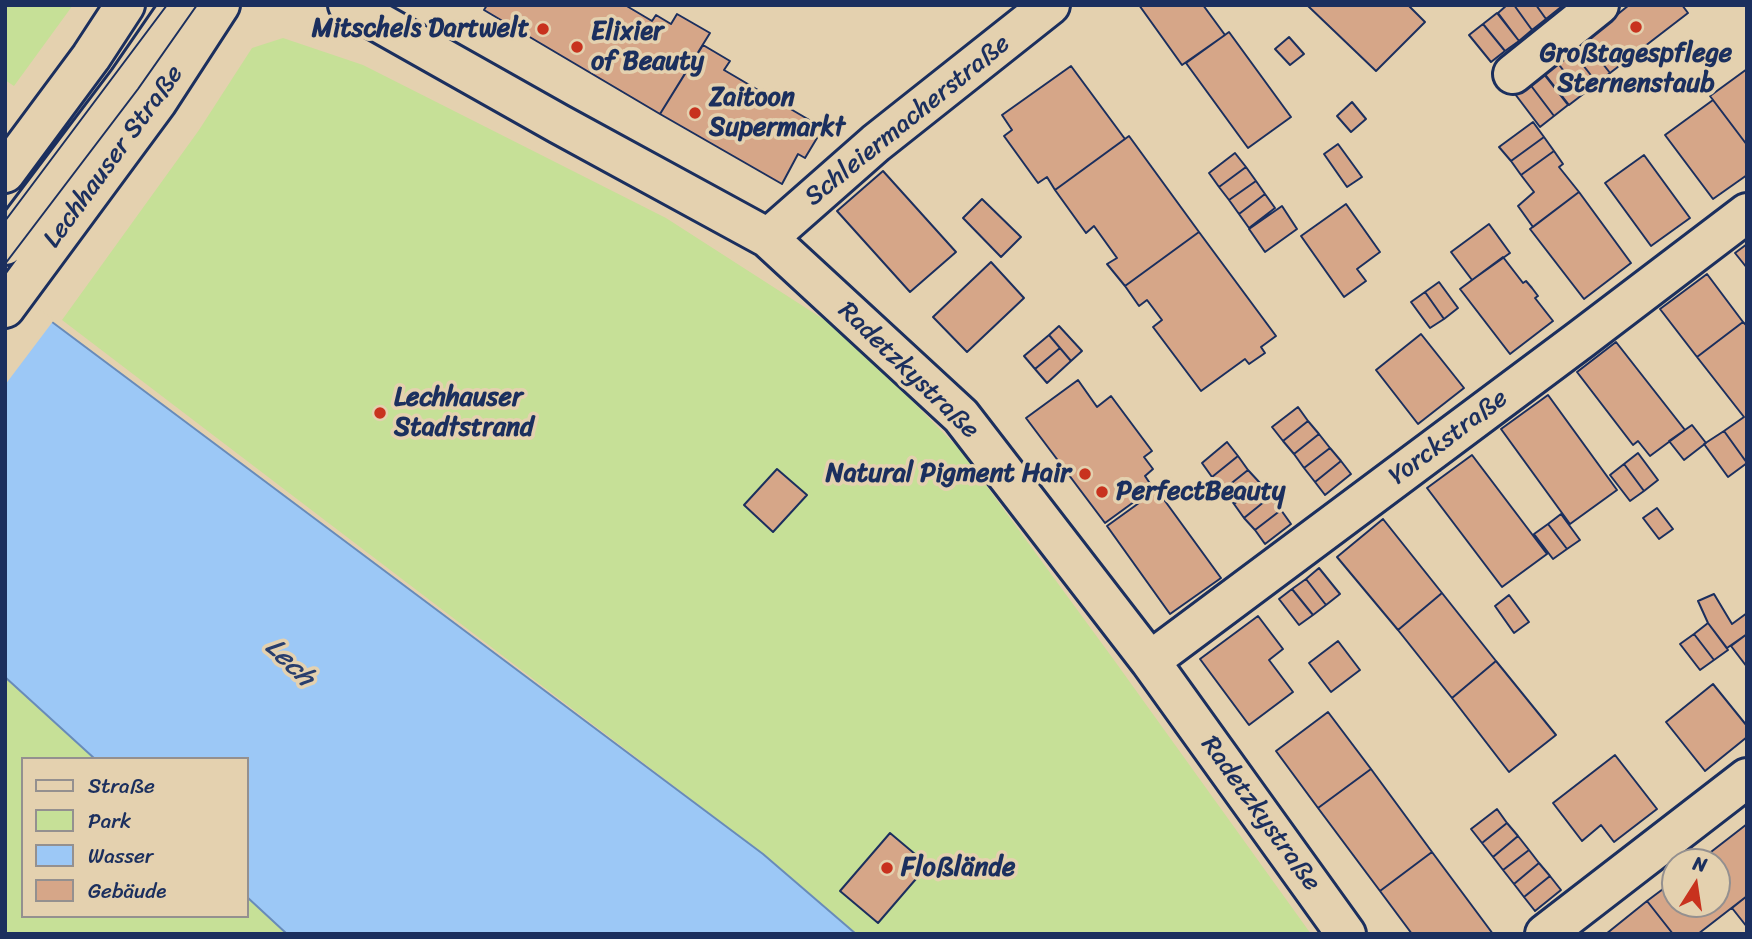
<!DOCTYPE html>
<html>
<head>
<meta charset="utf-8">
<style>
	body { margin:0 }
	#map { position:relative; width:1752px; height:939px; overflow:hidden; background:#e4d1af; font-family:Sriracha,sans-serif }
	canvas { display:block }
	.frame { position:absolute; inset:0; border:7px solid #1b2f5e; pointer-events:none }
	.legend { position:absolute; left:21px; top:757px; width:228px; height:161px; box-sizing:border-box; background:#e4d1af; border:2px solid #94908f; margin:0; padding:9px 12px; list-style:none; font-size:21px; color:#1b2f5e }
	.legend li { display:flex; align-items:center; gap:14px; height:35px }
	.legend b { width:35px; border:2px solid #94908f }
	.north { position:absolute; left:1661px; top:848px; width:70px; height:70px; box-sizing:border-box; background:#e4d1af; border:2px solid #94908f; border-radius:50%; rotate:12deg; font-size:19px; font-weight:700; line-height:28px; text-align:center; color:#1b2f5e }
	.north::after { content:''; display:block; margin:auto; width:24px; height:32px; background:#c8321e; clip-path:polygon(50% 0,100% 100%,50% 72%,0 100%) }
</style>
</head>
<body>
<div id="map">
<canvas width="1752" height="939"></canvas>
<div class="frame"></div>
<ul class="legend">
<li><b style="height:9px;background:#e4d1af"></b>Straße</li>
<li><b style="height:19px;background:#c6e097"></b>Park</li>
<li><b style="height:19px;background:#9cc8f6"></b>Wasser</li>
<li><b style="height:19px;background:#d6a688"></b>Gebäude</li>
</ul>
<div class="north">N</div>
</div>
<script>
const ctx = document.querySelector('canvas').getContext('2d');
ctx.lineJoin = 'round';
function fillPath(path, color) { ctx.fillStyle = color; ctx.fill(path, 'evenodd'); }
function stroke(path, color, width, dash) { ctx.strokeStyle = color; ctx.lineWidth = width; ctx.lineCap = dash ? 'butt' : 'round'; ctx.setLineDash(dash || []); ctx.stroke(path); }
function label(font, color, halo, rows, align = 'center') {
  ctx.font = font + ' Sriracha,sans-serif'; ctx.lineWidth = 7; ctx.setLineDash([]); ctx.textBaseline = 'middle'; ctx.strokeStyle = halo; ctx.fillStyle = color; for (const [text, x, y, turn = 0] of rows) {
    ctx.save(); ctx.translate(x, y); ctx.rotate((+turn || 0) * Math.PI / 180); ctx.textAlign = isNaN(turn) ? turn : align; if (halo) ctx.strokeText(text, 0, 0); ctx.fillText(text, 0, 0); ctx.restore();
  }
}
fillPath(new Path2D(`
	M5 5H73L14 86 5 80Z
	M283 38 363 65 666 218 848 335 961 451 1114 660 1311 934H856L763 854 62 320 199 130 252 48Z
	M5 677 95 759H23V916H247V897L287 934H5Z`), '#c6e097');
const water = new Path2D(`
	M5 281 28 304 763 854 856 934H287L247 897V759H95L5 677Z`);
fillPath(water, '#9cc8f6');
stroke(water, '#688bb9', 2);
fillPath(new Path2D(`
	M5 277 30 302 54 320 5 385Z`), '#e4d1af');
const building = new Path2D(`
	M487 5H625L652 21 656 15 671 24 677 14 710 33 660 114 484 10Z
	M1139 5H1203L1225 35 1182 65Z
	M1307 5H1408L1425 22 1376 71Z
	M1507 5H1514L1532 30 1519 41 1498 13Z
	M1514 5H1536L1546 19 1532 30Z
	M1536 5H1559L1561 7 1546 19Z
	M1629 5H1682L1688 13 1610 73 1585 41Z
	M1497 13 1519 41 1505 51 1483 24Z
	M1483 24 1505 51 1491 62 1469 35Z
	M1229 32 1291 117 1248 148 1186 63Z
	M1289 37 1304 54 1290 65 1275 49Z
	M1585 41 1610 73 1597 83 1572 51Z
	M703 45 730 61 724 70 823 128 805 158 798 154 782 184 660 114Z
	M1572 51 1597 83 1582 95 1557 62Z
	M1557 62 1582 95 1569 105 1544 73Z
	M1071 66 1125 139 1055 190 1047 177 1038 183 1004 136 1012 130 1002 115Z
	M1747 69V145L1710 96Z
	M1543 73 1568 105 1554 116 1529 83Z
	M1529 83 1554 116 1540 127 1515 94Z
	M1713 100 1747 145V175L1713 199 1665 135Z
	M1352 102 1366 119 1351 132 1337 116Z
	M1533 122 1544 137 1511 161 1499 147Z
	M1129 136 1199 232 1125 286 1107 264 1117 258 1094 226 1086 233 1055 190Z
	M1544 137 1554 151 1521 175 1511 161Z
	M1338 144 1362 177 1347 187 1324 154Z
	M1554 151 1563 164 1559 167 1579 192 1533 227 1518 206 1534 192 1521 175Z
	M1235 153 1246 167 1219 187 1209 173Z
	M1644 155 1690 218 1651 246 1605 183Z
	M1246 167 1256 181 1229 200 1219 187Z
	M883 171 956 252 910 292 837 211Z
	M1256 181 1265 194 1239 214 1229 200Z
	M1579 192 1631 263 1584 299 1530 229Z
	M1265 194 1275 208 1249 228 1239 214Z
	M982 199 1021 237 1001 257 963 218Z
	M1346 204 1380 252 1357 269 1366 281 1344 297 1301 236Z
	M1282 206 1297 229 1265 252 1249 229Z
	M1489 224 1510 253 1472 280 1451 252Z
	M1199 232 1276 336 1261 347 1265 353 1249 364 1245 359 1201 391 1153 327 1162 320 1147 300 1139 306 1125 286Z
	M1747 244V268L1735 253Z
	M1503 257 1523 283 1526 281 1532 288 1538 296 1535 298 1553 321 1510 354 1460 289Z
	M991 262 1024 298 967 352 933 317Z
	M1707 274 1743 322 1697 357 1660 309Z
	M1439 282 1458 308 1444 319 1425 292Z
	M1425 292 1444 319 1430 328 1411 302Z
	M1743 322 1747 326V463L1724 431 1744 417 1697 357Z
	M1059 326 1082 351 1071 361 1049 335Z
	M1421 334 1464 388 1418 424 1376 370Z
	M1049 335 1060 348 1035 369 1024 356Z
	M1616 342 1685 430 1650 456 1638 441 1633 445 1577 372Z
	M1060 348 1071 361 1047 383 1035 369Z
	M1078 380 1097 407 1111 396 1152 451 1144 457 1153 469 1145 476 1153 488 1105 523 1026 418Z
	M1548 395 1617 490 1570 524 1501 429Z
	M1298 407 1308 421 1283 441 1272 427Z
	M1308 421 1319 434 1294 454 1283 441Z
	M1692 425 1706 443 1684 460 1669 441Z
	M1724 431 1747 463 1728 477 1704 444Z
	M1319 434 1330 448 1304 468 1294 454Z
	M1227 442 1238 456 1212 477 1202 463Z
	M1330 448 1341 461 1315 482 1304 468Z
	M1638 453 1658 480 1644 491 1624 464Z
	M1472 455 1547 554 1502 587 1427 488Z
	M1238 456 1248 470 1223 490 1212 477Z
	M1341 461 1351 474 1325 495 1315 482Z
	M1624 464 1644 491 1630 501 1610 475Z
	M777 469 807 495 773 532 744 505Z
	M1248 470 1260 483 1234 504 1223 490Z
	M1260 483 1270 497 1244 518 1234 504Z
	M1157 490 1221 578 1170 614 1107 526Z
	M1270 497 1281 510 1255 530 1244 518Z
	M1657 508 1673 529 1659 539 1643 518Z
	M1281 510 1291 524 1265 544 1255 530Z
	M1561 514 1580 540 1567 549 1548 524Z
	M1383 519 1442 593 1398 630 1337 557Z
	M1548 524 1567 549 1553 559 1534 534Z
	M1319 568 1340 594 1326 605 1306 579Z
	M1306 579 1326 605 1313 615 1292 589Z
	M1292 589 1313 615 1299 625 1279 599Z
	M1442 593 1496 661 1452 698 1398 630Z
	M1714 594 1732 624 1747 613V634L1727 648 1708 623 1698 601Z
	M1509 595 1529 622 1514 633 1495 606Z
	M1258 616 1283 649 1269 660 1293 692 1249 725 1200 659Z
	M1708 623 1728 650 1714 660 1694 634Z
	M1694 634 1714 660 1700 670 1680 644Z
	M1747 634V667L1731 646Z
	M1338 641 1360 670 1331 692 1309 663Z
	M1496 661 1556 735 1509 772 1452 698Z
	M1713 684 1747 726V737L1705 771 1666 722Z
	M1328 712 1371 769 1318 808 1276 751Z
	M1615 755 1657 809 1614 842 1601 825 1582 841 1553 803Z
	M1371 769 1432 852 1380 891 1318 808Z
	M1497 809 1507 823 1482 843 1471 829Z
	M1507 823 1518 836 1493 857 1482 843Z
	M1747 824V896L1698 934H1673L1647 901 1675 880V904H1717V862H1698Z
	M890 833 928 865 878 923 840 891Z
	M1518 836 1529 850 1503 870 1493 857Z
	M1529 850 1539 863 1514 884 1503 870Z
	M1432 852 1493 934H1412L1380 891Z
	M1539 863 1550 876 1524 897 1514 884Z
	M1550 876 1561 890 1535 911 1524 897Z
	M1747 896V927L1732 908Z
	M1647 901 1673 934H1606Z`);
fillPath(building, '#d6a688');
stroke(building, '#1b2f5e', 2);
const minor = new Path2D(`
	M348 5 559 124 768 238 961 416 1150 661 1346 934
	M1513 74 1599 5
	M5 173 91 57 125 5
	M768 238 876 143 1050 5
	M5 245 128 82 181 5
	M5 308 157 102 220 5
	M1150 661 1580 340 1747 213
	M1545 934 1747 778`);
stroke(minor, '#1b2f5e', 44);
stroke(minor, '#e4d1af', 38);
stroke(new Path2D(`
	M5 221 167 5
	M5 264 138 89 197 5`), '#1b2f5e', 2);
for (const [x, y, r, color] of [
	[1636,27,7,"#c8321e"],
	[543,29,7,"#c8321e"],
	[577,47,7,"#c8321e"],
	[695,113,7,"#c8321e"],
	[380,413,7,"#c8321e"],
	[1085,474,7,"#c8321e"],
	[1102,492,7,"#c8321e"],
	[887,868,7,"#c8321e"]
]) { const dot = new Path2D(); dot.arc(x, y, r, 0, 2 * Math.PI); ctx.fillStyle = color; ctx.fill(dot); stroke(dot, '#e4d1af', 2.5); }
label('bold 26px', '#1b2f5e', '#e4d1af', [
	["Mitschels Dartwelt",529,29,"right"],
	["Elixier",591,32],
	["of Beauty",591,62],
	["Großtagespflege",1636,54,"center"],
	["Sternenstaub",1636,84,"center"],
	["Zaitoon",709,98],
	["Supermarkt",709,128],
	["Lechhauser",394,398],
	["Stadtstrand",394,428],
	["Natural Pigment Hair",1071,474,"right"],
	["PerfectBeauty",1116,492],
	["Floßlände",901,868]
], 'left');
label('26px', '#1b2f5e', '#e4d1af', [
	["Schleiermacherstraße",908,121,-39],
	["Lechhauser Straße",114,157,-54],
	["Radetzkystraße",908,371,44],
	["Yorckstraße",1449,438,-37],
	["Radetzkystraße",1260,814,54]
]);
label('italic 28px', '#283e6d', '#e4d1af', [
	["Lech",289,663,44]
]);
</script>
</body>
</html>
